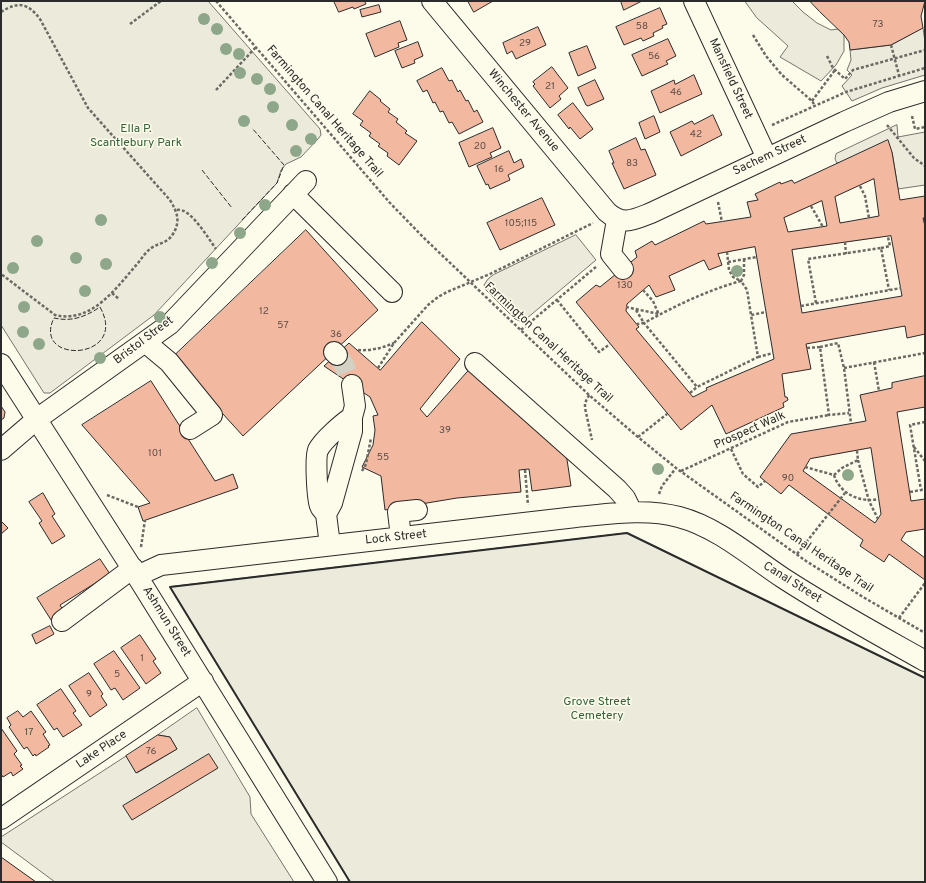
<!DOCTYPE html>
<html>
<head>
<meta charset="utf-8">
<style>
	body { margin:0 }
	#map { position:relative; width:926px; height:883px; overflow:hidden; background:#fdfbea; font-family:Overpass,sans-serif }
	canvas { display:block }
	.frame { position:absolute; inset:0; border:2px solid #2b2b2b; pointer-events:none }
</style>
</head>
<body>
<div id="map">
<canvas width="926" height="883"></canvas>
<div class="frame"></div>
</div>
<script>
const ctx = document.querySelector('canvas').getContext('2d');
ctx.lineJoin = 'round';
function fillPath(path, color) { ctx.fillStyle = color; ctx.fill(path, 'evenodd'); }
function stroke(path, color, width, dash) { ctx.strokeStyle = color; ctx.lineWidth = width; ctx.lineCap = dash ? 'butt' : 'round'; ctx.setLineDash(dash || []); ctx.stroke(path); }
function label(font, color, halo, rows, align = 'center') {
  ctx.font = font + ' Overpass,sans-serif'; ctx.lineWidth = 3; ctx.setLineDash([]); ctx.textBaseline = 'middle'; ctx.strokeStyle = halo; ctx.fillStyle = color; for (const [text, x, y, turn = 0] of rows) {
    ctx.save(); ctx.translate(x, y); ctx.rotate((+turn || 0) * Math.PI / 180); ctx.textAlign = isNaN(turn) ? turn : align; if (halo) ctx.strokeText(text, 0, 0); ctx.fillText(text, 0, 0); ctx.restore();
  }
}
const green = new Path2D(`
	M1 1H208L320 129 321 135 318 139 301 157 286 164 281 170 277 183 154 315 50 393H44L1 325Z
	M897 125 898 137 925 132V185L898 189 892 152 837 163 835 159 836 154Z
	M576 235 596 260 526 319 520 321 515 319 486 290 484 285 488 279 493 275Z
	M627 533 925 678V882H350L170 587Z`);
fillPath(green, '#ecebdb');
stroke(green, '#74746e', 1);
const parking = new Path2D(`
	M745 1H792L803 12 817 23 831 30 838 29 844 35V51L836 65 821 81 780 57 788 46 757 18Z
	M923 28 925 42V75L882 88 852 101 842 86 852 75 847 70 851 60 850 50 891 45Z
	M197 708 250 797 251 814 294 882H55L1 842V837L126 756 137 773 177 749 170 737 158 735Z`);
fillPath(parking, '#eceadb');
stroke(parking, '#74746e', 1);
const building = new Path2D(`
	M334 1H366L365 2 366 4 354 9 353 7 339 12Z
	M468 1H493L474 12Z
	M621 1H642L624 10Z
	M810 1H925L921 16 923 28 891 45 850 50 849 42 844 35 820 12Z
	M379 5 381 12 362 17 360 10Z
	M660 8 667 24 662 26 663 28 653 33 654 36 643 41 641 38 624 45 616 27Z
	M400 21 407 40 398 43 399 47 375 57 366 34Z
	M538 27 546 45 516 59 512 51 507 54 503 43Z
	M668 39 676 56 666 61 668 64 642 76 632 55Z
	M418 42 423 56 414 60 415 63 402 68 395 51Z
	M587 46 596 68 578 76 569 53Z
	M552 67 568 88 559 96 561 99 550 108 533 86 535 84 533 82Z
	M442 68 449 81 452 80 458 92 460 90 466 101 468 100 474 112 477 110 483 122 459 134 452 122 449 123 443 111 440 112 435 102 433 103 427 90 423 92 417 81Z
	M694 75 702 94 660 113 651 91 674 80 675 84Z
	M595 80 604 99 588 106 586 105 578 88Z
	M370 91 381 100 380 101 390 109 388 112 398 119 396 122 407 131 405 133 417 141 399 165 387 156 388 153 378 146 380 144 369 136 371 133 360 125 363 121 353 114Z
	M573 103 593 129 580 139 570 127 569 129 558 115Z
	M713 115 722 135 681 156 670 132 692 121 694 124Z
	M654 116 660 132 645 139 639 123Z
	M493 128 501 148 490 153 492 157 469 167 459 143Z
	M636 138 641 150 645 149 656 175 624 189 612 163H614L609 151Z
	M888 140 892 152 900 200 925 196V218H923L925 226V334L907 338 905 326 806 344 811 369 782 374 785 397H787L788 400 783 403 784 407 726 434 712 405 681 430 576 302 596 285 600 287 637 257 635 251 652 241 655 245 704 221 706 224 751 217 747 202 758 200 755 194 780 182 781 184 792 180 794 183ZM874 179 879 216 840 223 835 197ZM822 201 827 226 788 232 784 218ZM891 236 902 296 802 313 792 250ZM755 247 774 359 706 388 707 390 693 397 636 329 639 327 626 311 627 304 649 285 656 297 675 290 669 276 704 260 709 270 722 265 718 254Z
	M509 151 514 163 521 159 524 167 508 175 510 180 490 189 488 184 486 185 477 166Z
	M542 198 555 225 500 250 487 223Z
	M306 230 378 310 243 436 172 358Z
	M422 322 460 359 420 409 427 417 474 364 566 453 571 486 532 491 529 469 519 470 521 492 457 498 385 510 381 476 362 467 373 445 375 430 373 416 378 415 370 397 324 366 349 343 380 370Z
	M925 376V407L897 412 911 501 925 499V529L906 532 901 540 925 558V580L889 554 884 562 860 546 863 540 789 485 781 494 760 477 791 434 866 421 860 395 892 388V383ZM871 448 881 514 875 523 803 471 810 459Z
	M151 381 215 481 233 474 238 488 143 521 138 507 150 503 82 425Z
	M1 406 5 412 4 418 1 420Z
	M43 493 55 514 52 516 65 536 52 544 39 523 42 521 29 502Z
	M1 521 8 528 1 534Z
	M100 559 110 574 60 605 66 615 53 623 37 598Z
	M50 626 54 634 36 644 32 635Z
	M140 635 156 659 153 661 161 673 146 684 121 648Z
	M114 651 140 688 123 700 115 688 111 690 94 664Z
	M89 673 103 694 101 696 107 705 90 717 69 686Z
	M61 689 76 711 73 713 82 725 63 737 57 728 54 730 37 705Z
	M18 711 23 717 31 711 46 732 43 734 50 745 48 746 49 747 36 756 35 754 33 756 27 747 24 749 9 727 11 725 7 718Z
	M1 728 17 751 14 754 22 765 20 766 23 769 13 776 11 772 3 777 1 774Z
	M158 735 170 737 177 749 136 773 126 756Z
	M209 754 218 768 132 820 123 806Z
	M1 857 36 882H1Z`);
fillPath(building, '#f2b8a0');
stroke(building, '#2b2b2b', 1);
stroke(new Path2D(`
	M337 355 344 365 352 385`), '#d3d1c4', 20, [20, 10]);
const minor = new Path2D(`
	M432 1 607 212C623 226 633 220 651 213L844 122 889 102 925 91
	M694 1 767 158
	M293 194 392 292
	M617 220 611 254 623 269
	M145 342 169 362 212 415 190 429
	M334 352 337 355
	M475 363 617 489 625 498 632 512
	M1 364 137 576 327 882
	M352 417 355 406 352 385
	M1 450 37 419 170 324 306 181
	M326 514C324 511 321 509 320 506 317 498 315 457 318 450 323 440 343 423 352 417V431L332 503 326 514 330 545
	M401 537 398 512 417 510
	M137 576 161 565 576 517C610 514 645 508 679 517 717 527 750 556 783 578 829 608 877 634 925 661
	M62 621 133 568
	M1 819 203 681`);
stroke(minor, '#2b2b2b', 22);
stroke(new Path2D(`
	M216 1 390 203 425 239 589 395 638 437 676 468 746 518 806 561 863 597 925 633
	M1 12C18 1 28 3 40 19L88 108 170 200C177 212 181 221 173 234 167 244 157 243 150 249 146 252 142 258 138 263 117 287 92 324 55 315L1 274
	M130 24 161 1
	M753 35 766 56 782 75 812 101 815 106
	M891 45 899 75
	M827 56 833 68 845 79 853 70 925 50
	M216 90 256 47
	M812 101 835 70
	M912 116 915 129 925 127
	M772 125 846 92 925 68
	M887 125 914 158 925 166
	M860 186 865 196 869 218
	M718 202 722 222
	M811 206 823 227
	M177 210C190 207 208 238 216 249
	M845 242 846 254
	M881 248 890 246 888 237
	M727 252 729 270 733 277 741 281C708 290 675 306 644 323L697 387 758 357 751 315 766 312
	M744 259V275L741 281 747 290 751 315
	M728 262 757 257
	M643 290 653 301 659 315
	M112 293 119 299
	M557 300 599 352 610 344
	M816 303 808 259 881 248 889 290
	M801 306 901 288
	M626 307 659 314
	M636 310 644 323 637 324
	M521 330 597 266
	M820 347 838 343 844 368 851 423
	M807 348 820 347 829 415 849 413
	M358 350C371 351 382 348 394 343
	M758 357 773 353
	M874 362 879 391
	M378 368 394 343 428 305 438 297 447 292 490 274 593 223
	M844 368 925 353
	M690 393 697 387
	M589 395 585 403V408L592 440
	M925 422 910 425 921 490 925 489
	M638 437 667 414
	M914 447 925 461
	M731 449 743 474 758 487 765 481
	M858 460 869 501 878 519
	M805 467 834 475 842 468 858 460 857 451
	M525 470 528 505
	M362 471 366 464 371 438
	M681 471 788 422 829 415
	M834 475C840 494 860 503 879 499
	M910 492 921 490
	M659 494 662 486 676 468
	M107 495 138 507
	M141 547 145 520
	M797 554 845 493
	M899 618 925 583`), '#6a6964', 2.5, [3, 2]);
stroke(minor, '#fdfbea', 20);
stroke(new Path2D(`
	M202 170 232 208
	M242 220 277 183 284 165 252 128
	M100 307C130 361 31 365 54 318 72 322 85 317 100 307Z`), '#2b2b2b', 1, [5, 2]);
stroke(new Path2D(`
	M350 882 170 587 627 533 925 678`), '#2b2b2b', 2);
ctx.fillStyle = '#8ea78a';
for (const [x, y] of [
	[204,19],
	[217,29],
	[226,49],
	[239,54],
	[240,73],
	[257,79],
	[270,89],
	[273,107],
	[244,121],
	[292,125],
	[311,139],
	[296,151],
	[265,205],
	[101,220],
	[240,233],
	[37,241],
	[76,258],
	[212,263],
	[106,264],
	[13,268],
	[737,271],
	[85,291],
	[24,307],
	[160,317],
	[23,332],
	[39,344],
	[100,358],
	[658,469],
	[848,475]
]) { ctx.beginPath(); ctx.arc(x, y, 6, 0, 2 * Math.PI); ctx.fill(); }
label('10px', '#5d4e48', null, [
	["73",878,25],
	["58",642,27],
	["29",525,44],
	["56",654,57],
	["21",550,87],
	["46",676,93],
	["42",696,135],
	["20",480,147],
	["83",632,164],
	["16",499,170],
	["105;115",521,224],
	["130",625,286],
	["12",264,312],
	["57",283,326],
	["36",336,335],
	["39",445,431],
	["101",155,454],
	["55",383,458],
	["90",788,479],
	["1",142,659],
	["5",117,675],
	["9",89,695],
	["17",29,733],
	["76",151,752]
]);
label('12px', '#2b2b2b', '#fdfbea', [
	["Mansfield Street",730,79,65],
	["Winchester Avenue",523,111,50],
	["Farmington Canal Heritage Trail",324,112,49],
	["Sachem Street",770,156,-25],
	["Bristol Street",144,341,-37],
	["Farmington Canal Heritage Trail",548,343,43],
	["Prospect Walk",750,431,-24],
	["Lock Street",396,538,-6],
	["Farmington Canal Heritage Trail",801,543,34],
	["Canal Street",792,583,32],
	["Ashmun Street",166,622,58],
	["Lake Place",102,750,-34]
]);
label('12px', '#34623c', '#fdfbea', [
	["Ella P.",136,130],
	["Scantlebury Park",136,144],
	["Grove Street",597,703],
	["Cemetery",597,717]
]);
</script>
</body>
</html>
